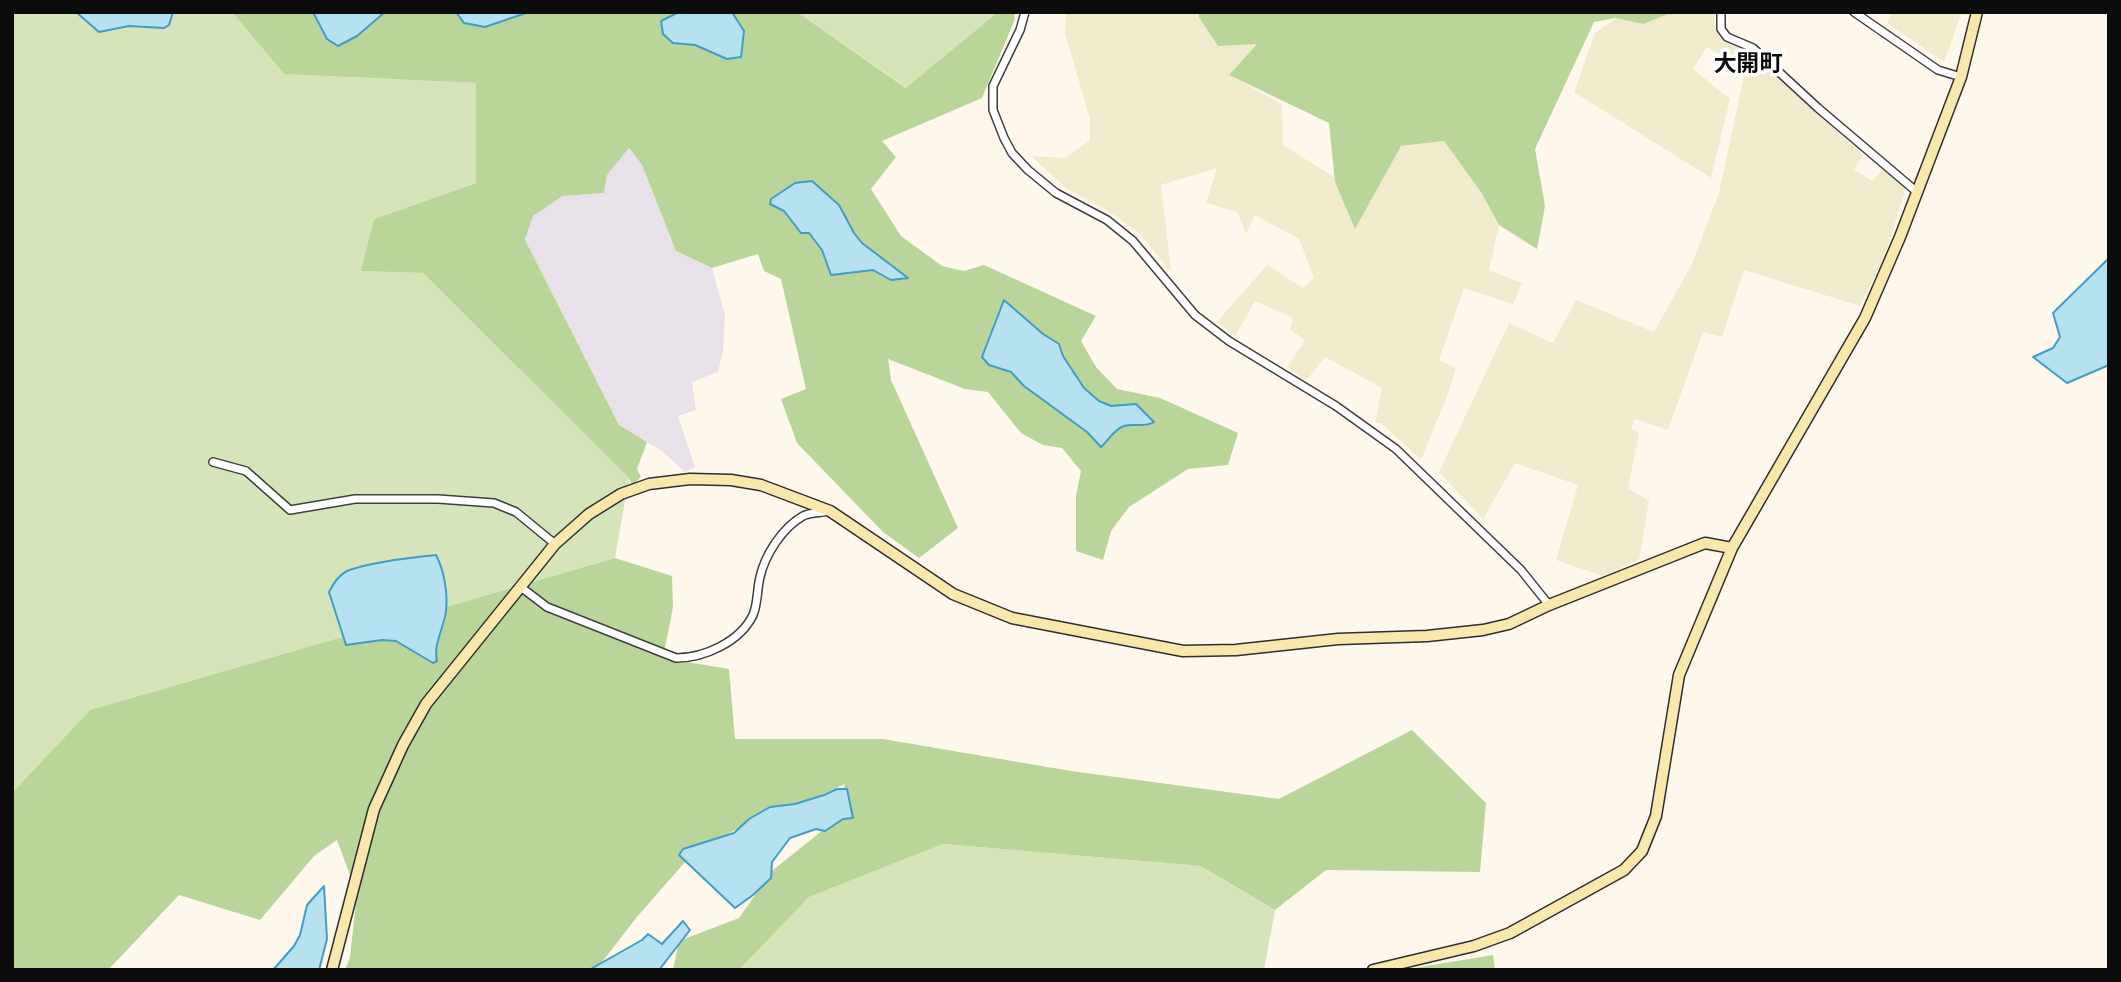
<!DOCTYPE html>
<html>
<head>
<meta charset="utf-8">
<style>
	body { margin:0 }
	#map { position:relative; width:2121px; height:982px; overflow:hidden; background:#fef8ec; font-family:"Times New Roman",serif }
	canvas { display:block }
	.frame { position:absolute; inset:0; border:14px solid #0c0c0c; pointer-events:none }
</style>
</head>
<body>
<div id="map">
<canvas width="2121" height="982"></canvas>
<div class="frame"></div>
</div>
<script>
const ctx = document.querySelector('canvas').getContext('2d');
ctx.lineJoin = 'round';
function fillPath(path, color) { ctx.fillStyle = color; ctx.fill(path, 'evenodd'); }
function stroke(path, color, width, dash) { ctx.strokeStyle = color; ctx.lineWidth = width; ctx.lineCap = dash ? 'butt' : 'round'; ctx.setLineDash(dash || []); ctx.stroke(path); }
function label(font, color, halo, rows, align = 'center') {
  ctx.font = font + ' "Times New Roman","Noto Sans JP",serif'; ctx.lineWidth = 7; ctx.setLineDash([]); ctx.textBaseline = 'middle'; ctx.strokeStyle = halo; ctx.fillStyle = color; for (const [text, x, y, turn = 0] of rows) {
    ctx.save(); ctx.translate(x, y); ctx.rotate((+turn || 0) * Math.PI / 180); ctx.textAlign = isNaN(turn) ? turn : align; if (halo) ctx.strokeText(text, 0, 0); ctx.fillText(text, 0, 0); ctx.restore();
  }
}
fillPath(new Path2D(`
	M629 148 642 165 676 251 712 268 725 315 723 351 718 372 692 382 696 410 678 416 695 467 685 472 662 451 619 425 525 241 533 216 563 196 604 193 607 175Z`), '#e8e1ea');
fillPath(new Path2D(`
	M1066 12H1199L1218 45 1257 44 1229 75 1282 104 1283 145 1334 177 1355 228 1401 146 1444 141 1481 192 1499 225 1489 270 1522 283 1513 304 1464 288 1439 360 1456 368 1449 391 1421 460 1381 423H1375L1382 388 1325 357 1306 381 1287 367 1305 341 1290 329 1293 318 1255 301 1235 336 1217 322 1267 265 1303 288 1314 278 1299 239 1255 215 1246 234 1237 212 1206 203 1217 168 1161 185 1171 272 1138 232 1102 207 1068 190 1031 156 1066 158 1090 140V119L1065 33Z
	M1673 12H1716L1714 25 1720 38 1737 47 1734 62 1707 47 1693 69 1730 99 1711 178 1574 92 1595 33 1616 18 1643 24Z
	M1892 12H1962L1944 62 1887 23Z
	M1749 52 1863 155 1854 169 1872 181 1883 169 1906 188 1885 255 1860 306 1744 270 1722 337 1703 332 1668 430 1635 419 1631 428 1639 433 1628 488 1649 501 1639 560 1602 576 1556 560 1578 485 1515 463 1483 519 1439 472 1509 323 1553 343 1576 300 1654 332 1691 266 1719 193Z`), '#f1ebce');
fillPath(new Path2D(`
	M12 12H232L284 74 476 83V183L374 219 362 271 423 273 629 478 615 558 90 710 12 793Z
	M797 12H998L907 88Z
	M943 844 1201 866 1275 910 1264 970H739L809 897Z`), '#d5e5b9');
fillPath(new Path2D(`
	M232 12H313L327 39 357 36 385 12H456L464 23 485 27 529 12H679L661 21 673 43 695 45 728 59 741 44 744 31 732 12H797L906 88 998 12H1014L1015 19 982 98 882 141 896 157 871 189 901 236 942 266 964 271 984 265 1096 316 1081 341 1096 367 1117 389 1160 398 1238 433 1228 465 1188 469 1129 507 1111 531 1103 560 1076 551V496L1081 471 1062 448 1043 445 1021 433 988 392 965 389 888 359 891 380 958 528 919 558 883 532 797 443 781 399 806 389 781 279 764 271 758 254 712 268 676 251 642 165 629 148 607 175 604 193 563 196 533 216 525 240 619 425 647 442 637 469 641 477 632 485 629 478 423 273 361 271 374 219 476 183V83L284 74ZM839 205 854 233 862 243 908 278 891 280 873 270 831 275 822 250 809 232 801 233 783 211ZM1043 334 1059 344 1063 356 1084 388 1099 401 1111 406 1136 404 1148 425C1136 425 1123 423 1113 433 1108 438 1106 442 1101 446 1074 418 1038 400 1011 372Z
	M1199 12H1673L1643 24 1616 18 1594 22 1535 149 1545 206 1537 249 1499 225 1481 192 1444 141 1401 146 1355 229 1335 182 1329 123 1229 75 1257 44 1218 46 1199 17Z
	M615 558 672 576 673 607 663 658 729 669 735 739H883L1071 771 1279 799 1412 730 1486 803 1480 872 1326 870 1275 910 1201 866 943 844 809 897 739 970H673L679 941 739 918 773 870 833 822 845 784 803 803 735 830 693 853 636 918 596 970H345L350 957 357 894 337 840 314 856 260 920 179 895 109 969 12 970V793L90 710Z
	M1493 955 1495 970H1402Z`), '#bad599');
const water = new Path2D(`
	M76 12H173L169 25 164 28 129 26 99 32Z
	M313 12H385L357 36 338 46 327 39Z
	M456 12H529L485 27 464 23Z
	M679 12H732L744 31 741 57 727 59 695 45 673 43 663 34 661 21Z
	M812 181 839 205 854 233 862 243 908 278 891 280 873 270 831 275 822 250 809 233H801L784 211 770 204 771 199 795 183Z
	M2109 258V365L2067 383 2033 357 2053 348 2060 337 2053 313Z
	M1004 300 1043 334 1059 344 1063 356 1084 388 1099 401 1111 406 1136 404 1154 422C1144 428 1134 423 1124 426 1113 430 1109 440 1101 447L1087 432 1024 386 1011 372 989 365 982 357Z
	M436 555C444 570 448 593 446 611 444 628 433 644 437 661L433 663 396 641 382 640 346 645 329 592C333 584 339 575 347 571 369 562 411 558 436 555Z
	M837 789H847L853 818 843 819 825 831 816 829 790 838 772 862 771 878 753 895 735 908 679 855 683 849 734 833 749 819 770 807 795 804 824 795Z
	M324 886 327 939 319 970H273L294 946 300 935 307 905Z
	M683 921 690 930 659 970H589L642 940 648 934 662 944Z`);
fillPath(water, '#b5e1f1');
stroke(water, '#419dc3', 2);
const street = new Path2D(`
	M1025 12 1020 30 993 86V110L1004 138 1012 153 1028 170 1056 193 1107 220 1133 241 1195 315 1229 341 1336 406 1396 449 1521 570 1549 605
	M1721 12V29L1727 37 1753 48 1818 108 1917 192
	M1854 12 1938 70 1961 77
	M213 462 246 471 290 510 355 499H438L494 503 516 512 555 544
	M522 588 547 607 676 658C704 658 740 642 753 615 758 603 757 589 760 577 765 555 782 528 803 516 810 512 821 513 829 511`);
const secondary = new Path2D(`
	M332 970 374 809 403 745 426 704 555 544 589 514 621 494 649 484 690 479 731 480 761 485 830 511 953 594 1012 618 1183 651 1236 650 1338 639 1427 636 1483 630 1509 624 1549 605 1705 543 1732 548
	M1373 970 1474 946 1510 933 1624 870 1642 851 1656 816 1679 675 1732 548 1865 318 1900 237 1961 77 1977 12`);
stroke(street, '#3f3f3f', 10);
stroke(secondary, '#2e2e2e', 13);
stroke(street, '#fff', 7);
stroke(secondary, '#f9e8ac', 10);
label('bold 23px', '#0c0c0c', '#fff', [
	["大開町",1748,65]
]);
</script>
</body>
</html>
